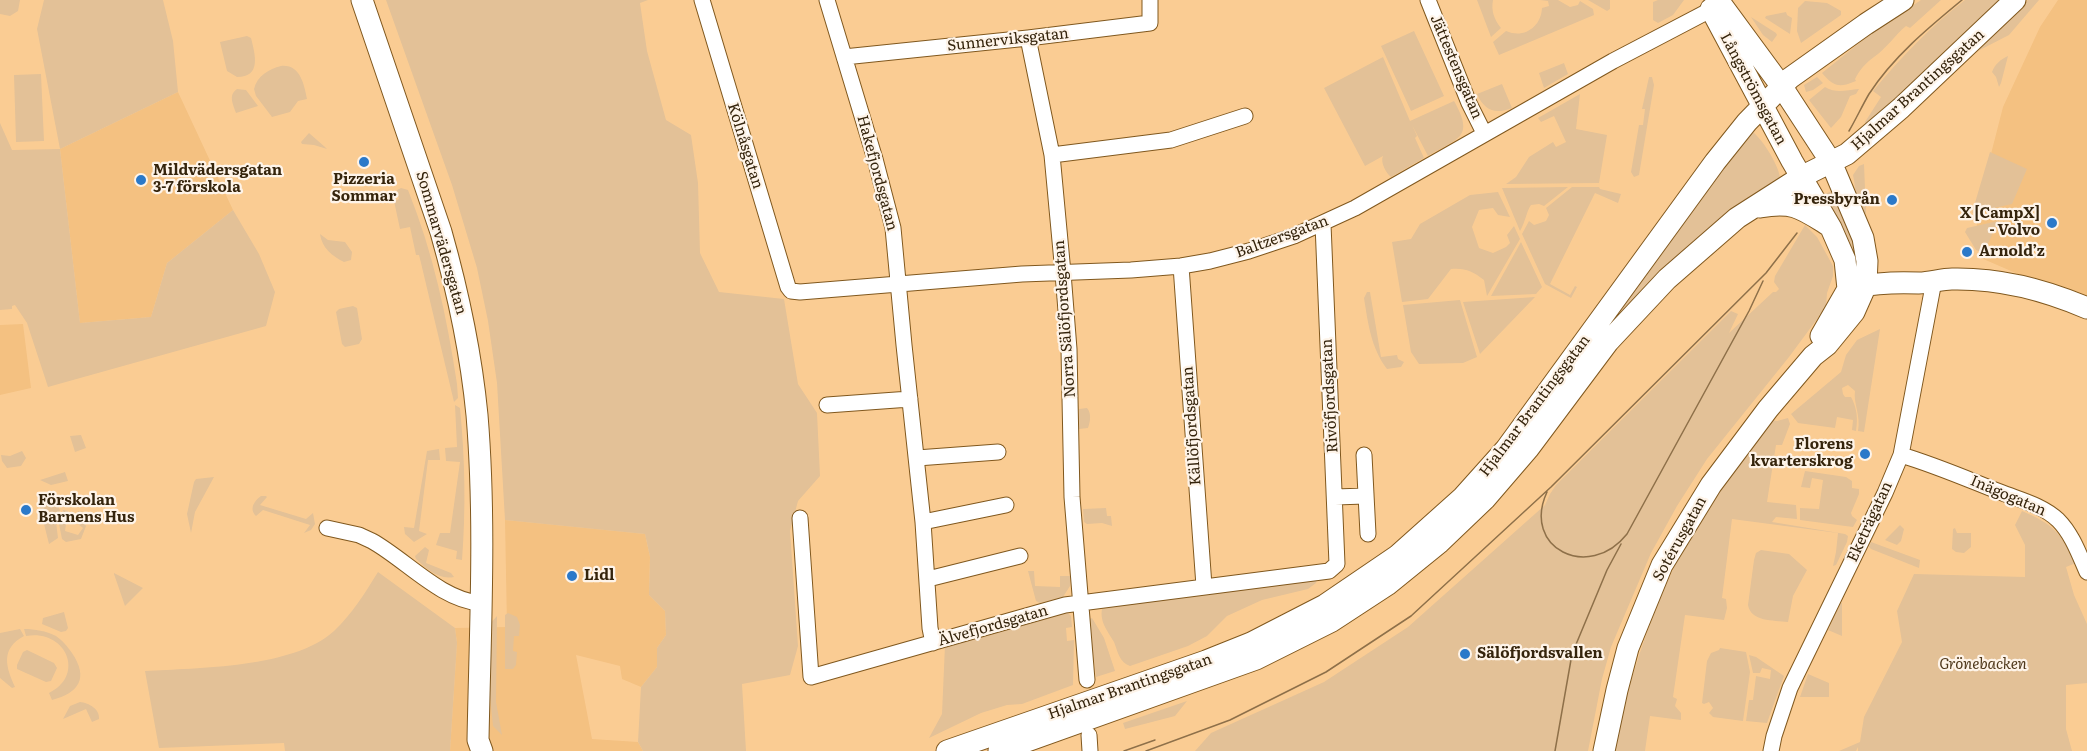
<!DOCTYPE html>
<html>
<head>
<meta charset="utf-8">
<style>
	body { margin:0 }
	canvas { display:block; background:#facc93 }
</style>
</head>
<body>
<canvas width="2087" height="751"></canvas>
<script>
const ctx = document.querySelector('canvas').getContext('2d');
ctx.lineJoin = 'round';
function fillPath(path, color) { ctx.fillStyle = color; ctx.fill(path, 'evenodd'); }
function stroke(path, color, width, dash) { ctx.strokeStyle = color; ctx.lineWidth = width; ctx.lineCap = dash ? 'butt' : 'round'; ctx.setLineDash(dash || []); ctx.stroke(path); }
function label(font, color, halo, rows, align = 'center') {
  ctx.font = font + ' Literata,serif'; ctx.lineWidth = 4.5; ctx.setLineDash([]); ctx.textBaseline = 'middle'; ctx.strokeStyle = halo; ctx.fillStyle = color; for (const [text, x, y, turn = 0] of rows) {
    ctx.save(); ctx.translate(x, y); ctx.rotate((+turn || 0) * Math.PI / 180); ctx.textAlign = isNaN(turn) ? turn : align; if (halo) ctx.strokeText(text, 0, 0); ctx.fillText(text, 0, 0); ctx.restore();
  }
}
fillPath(new Path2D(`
	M2058 0H2087V304L1981 258 1976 231 1981 193 2003 107 2040 27Z
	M178 92 233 210 167 263 151 317 80 323 60 149Z
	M23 324 31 388 0 395V325Z
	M505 520 645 534 650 557 649 595 665 611 666 635 657 648V667L641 687 622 679 620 666 576 655 592 739 638 742 643 751H450L457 643 455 628 507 627Z`), '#f4c181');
fillPath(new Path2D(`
	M0 0H20L18 11 10 16 0 14Z
	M44 0H163L173 41 178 92 60 149 80 323 151 317 167 263 233 210 259 254 275 292 266 326 48 387 27 323 15 305 12 306V309L0 310V123L12 150 60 149 37 29Z
	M386 0H648L640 3 647 51 666 120 691 135 698 183 700 253 719 292 784 299 798 384 817 413 820 476 798 501 790 531 798 646 790 675 742 684 746 751H643L638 742 641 687 657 667V648L666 635 665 611 649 595 650 557 645 534 505 520 497 383 488 321 477 268 452 185Z
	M1477 0H1493C1491 11 1494 19 1501 28L1491 37Z
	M1540 0H1558L1570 7 1578 5 1580 1 1593 9 1594 15 1499 55 1493 42 1506 31C1524 39 1541 27 1542 8L1549 6 1548 1Z
	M1588 0H1610V9L1607 11Z
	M1658 0H1684L1673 15 1658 23 1653 20V2Z
	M1921 0H1941L1910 28 1906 26C1895 35 1886 49 1874 57 1866 63 1860 69 1855 79L1856 81C1839 88 1834 87 1822 73L1873 32Z
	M1965 0H2005L1865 128V122L1881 97 1873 91C1901 57 1930 27 1965 0Z
	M2028 0H2039L2009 35 1972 54Z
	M1805 1 1827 3 1841 11V15L1801 43 1797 31 1798 8Z
	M1786 12 1787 15 1792 18 1790 34 1765 18 1766 16Z
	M1751 17 1776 33 1777 35 1772 42 1763 35Z
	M1414 31 1444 96 1411 111 1381 46Z
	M247 36 251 38C255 54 262 77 237 77L227 71 220 42Z
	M2008 56 2001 83 1999 87 1996 77 1992 72C1995 64 2001 59 2008 56Z
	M1383 57 1410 121 1454 101C1475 138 1458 138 1428 156L1412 125 1417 136 1415 138 1424 158 1391 177C1386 173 1380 162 1383 156L1365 166 1324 88Z
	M1564 63 1568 74 1544 88 1539 73Z
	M281 66C300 64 304 84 307 99L298 101 290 112 272 117 256 96 254 89C257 76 269 69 281 66Z
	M41 74 44 141 16 142 14 75Z
	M1649 77H1652L1654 85 1639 175 1634 177 1631 172 1639 125H1643L1645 109H1642Z
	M1817 77 1823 83 1813 90 1806 92 1804 85Z
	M1502 84 1512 108C1495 115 1484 110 1477 94Z
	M1825 87C1837 94 1846 90 1859 89L1856 94 1850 96 1841 117 1831 128 1809 100Z
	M237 89 246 90 258 106 236 113C233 104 228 95 237 89Z
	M1580 94 1576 129 1607 135 1599 183 1506 184 1516 177 1529 157 1553 142 1556 147 1566 142 1554 116 1541 122 1538 118Z
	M1749 129C1761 136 1778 164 1780 177L1713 225 1668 266 1477 497 1414 551Z
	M309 133 325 147 327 149 314 145 302 144 301 142Z
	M1990 152 2027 169 2012 204 1972 213Z
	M1864 164 1866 213 1863 216C1856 204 1856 189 1853 175L1859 166Z
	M1568 187 1544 206 1539 204 1531 205C1527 210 1525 223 1520 231L1502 188Z
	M1572 187H1599L1600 189 1621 194 1618 203 1595 193 1550 284 1570 295 1575 286 1577 287 1571 298 1545 284 1522 234 1529 221 1534 225 1546 221 1549 215 1546 208Z
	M401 188 408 190C433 252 447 317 457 384L458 398 454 402 421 263 419 255H416L410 227 400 229 394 201 399 199 397 190Z
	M1836 189 1859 247 1860 278 1821 196Z
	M1498 192 1510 217 1498 215 1493 208 1479 210 1472 227 1479 248 1493 253 1506 247 1510 243 1507 235 1514 226 1520 239 1487 296 1484 280C1472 271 1466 268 1451 269L1428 299 1402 302 1392 242 1411 239 1420 224 1470 195Z
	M1998 221 1984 253 1976 250 1965 232 1967 228Z
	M1805 225 1817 237 1833 266V276L1827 293 1826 307 1789 357 1707 459 1677 506 1651 553 1611 647 1602 679 1588 751H1195L1211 733 1324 682 1408 627 1545 505 1550 494 1556 485 1731 311 1738 314 1729 333 1773 292H1776L1779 289 1774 282 1775 276Z
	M320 234 328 240 345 242 352 252 351 260 344 262C332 256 322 248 320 234Z
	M1521 242 1542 287 1536 294 1491 296Z
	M1367 292H1370L1381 357 1397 355 1398 359 1404 362 1401 367 1387 369C1371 348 1368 323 1364 298Z
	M1535 297 1480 354 1463 302Z
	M1460 300 1477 357 1463 363 1419 364 1411 352 1403 305Z
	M353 306 357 308 362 339 359 344 345 347 342 344 336 312 339 309Z
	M1880 329 1864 432 1858 431C1861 415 1853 403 1855 391L1848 385 1842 388 1843 394 1845 397H1851C1857 408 1858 418 1856 431L1852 430 1853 420 1837 417 1835 428 1798 423 1791 414 1841 372 1846 355 1857 340Z
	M455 405 460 408C465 459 466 509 462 560L456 559 457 551 436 545 440 533H450L460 462 446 461 445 448 457 447Z
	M1087 408C1092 414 1090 422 1088 428L1079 429V409Z
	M1788 418 1790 424 1782 445H1776L1767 502 1796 505 1797 519 1776 517 1772 522 1845 534 1848 536 1847 542 1836 565 1833 566 1836 552 1838 533 1732 519 1722 598 1726 599 1727 608 1724 620 1685 615 1673 697 1677 699 1675 706 1681 713V720L1650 716 1645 751H1613C1635 655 1665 568 1721 485 1736 463 1755 442 1772 420L1777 421Z
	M81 435 86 448 75 452 70 436Z
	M439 449 440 460H428L419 531 427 534 414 542 405 534 404 527 414 528 427 451Z
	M22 451 26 458 21 466 7 468 2 461 1 455 10 456Z
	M1805 471 1846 477 1852 481V488L1859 489V494L1851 513 1852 516 1857 520 1853 527 1800 520V508L1819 509 1823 480 1812 478 1810 488 1801 487Z
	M65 472 68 481 51 485 40 480Z
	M214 477 195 512 191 533 187 514 194 482 196 479Z
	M261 496H266L267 497 260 505 306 519 313 513 315 524 311 530 304 533 310 525 263 510 256 516C249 509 254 501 261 496Z
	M51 501 58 506 60 510 56 522 58 538 49 544 39 504Z
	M1106 508 1107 516H1111L1112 526 1102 523 1087 524 1084 522 1083 509Z
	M63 510 68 511 65 531 78 535 83 528 78 524V511L84 512 82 520 86 526 81 539 66 542 62 539 59 524Z
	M2022 511C2053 524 2061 533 2076 563L2066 567 2074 595 2087 624V683L2066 685V729L2072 751H1858V747L1856 751H1839L1860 742 1864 717 1902 642 1897 611 1914 574 2025 577V545L2015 525Z
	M1900 525 1904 529 1901 541 1897 545 1885 540Z
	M1955 528 1957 533H1971V547L1964 553 1956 552 1952 549 1953 529Z
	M1871 542 1920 560 1919 568 1871 549 1869 547Z
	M425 547 429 550 426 563 451 573 454 577C438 580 427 569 416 559L415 556Z
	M1761 550 1789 554 1807 570 1793 596 1788 622C1773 620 1751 622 1748 605L1754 560 1756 553Z
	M1028 571H1034L1035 586 1060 587V576H1070V586L1063 597 1040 603 1036 601Z
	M378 572 455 628 457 643 450 751H285L284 743 159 748 145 671C197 668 294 668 334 631 352 614 365 593 378 572Z
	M114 573 143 588 125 606 114 574Z
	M1318 576 1316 583 1308 589 1262 600 1227 616 1207 636 1188 646 1130 666C1119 662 1118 652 1114 642 1107 630 1098 620 1103 605Z
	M1841 603H1842V636L1828 630Z
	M1066 611 1071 616 1072 627 1066 628 1067 641 1074 640 1073 685 1022 704 1007 705 981 713 929 738 942 714 945 645Z
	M64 612 68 628 66 631 61 632 42 624 43 618Z
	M508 613 517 617 520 625 519 636H514L513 651 517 652 516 665 513 669H505V615Z
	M497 616 496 702 502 735 493 726 487 666 488 626Z
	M1092 618 1104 638 1115 671 1096 677 1090 628V619Z
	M20 629 24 636C0 649 6 667 15 687L12 688 0 678V633Z
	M24 629C35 629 46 631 56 636 62 640 68 647 72 653 89 678 79 693 52 700L49 693C86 675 66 629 26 636Z
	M1720 648 1746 652 1750 672 1743 721 1713 717 1709 713 1713 708 1709 702 1704 704 1702 703 1707 661 1711 653 1719 650Z
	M27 650 54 663 57 668 51 681 46 682 17 669V665L23 652Z
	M1749 655 1756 657 1784 676 1767 723 1746 721 1749 700H1753L1756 676 1770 679 1771 670 1762 668 1760 673H1753Z
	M1808 674 1829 683V697H1800Z
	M1187 701 1175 716 1125 729 1123 723Z
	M80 702C89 703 100 709 99 719L92 722 86 709 63 719 70 706Z`), '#e3c197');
const street = new Path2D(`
	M702 0 788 287 791 291 800 292 1022 274 1131 270 1181 266 1210 261 1249 251 1294 236 1355 208 1613 61 1718 6
	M827 0 875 159 893 228 904 345 923 522 930 628 933 643
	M1428 0 1469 103 1484 133
	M1028 38 1052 155 1063 273 1069 349 1072 497 1087 680
	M844 57 1028 38 1150 23V0
	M1052 155 1171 140 1245 116
	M1181 266 1204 586
	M827 405 910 399
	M1364 455 1368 534
	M1901 455C1935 465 1967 479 2000 492 2020 500 2042 505 2058 520 2072 534 2079 554 2087 572
	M917 458 998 452
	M1335 497 1365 496
	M800 518 811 677 1065 605 1329 571 1337 564 1323 224
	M923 522 1006 505
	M327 528 359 535 372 541C406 560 441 600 480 603
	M928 579 1020 556
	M1089 735 1090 751
	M1771 751 1774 736 1790 688 1885 493 1901 455 1934 281`);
const secondary = new Path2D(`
	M362 0 441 232C458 292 471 353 477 415 486 523 480 632 478 740L482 751
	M1711 9 1792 161 1831 228 1845 260 1848 289 1821 336
	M1760 207C1793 201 1801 208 1828 225
	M1855 287C1876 283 1898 282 1919 283 1930 283 1941 279 1952 279 2000 278 2043 289 2087 308
	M947 751 1206 661 1251 643 1325 605 1397 556 1463 497 1506 449 1715 162 1747 122 1790 78 1866 24 1903 0
	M999 751 1256 659 1332 621 1387 585 1440 542 1485 499 1528 449 1608 342 1667 279 1737 218 1801 177 1847 154 1901 108 2015 0
	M1604 751 1617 690 1628 648 1662 565 1711 485 1768 409 1813 356 1827 345 1854 312 1866 285 1867 261 1863 238 1831 162 1782 87 1718 0`);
stroke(street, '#80581e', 17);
stroke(secondary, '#80581e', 23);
stroke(street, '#fff', 15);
stroke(secondary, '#fff', 21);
stroke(new Path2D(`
	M1849 131C1856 119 1862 106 1869 94 1893 57 1928 28 1962 0
	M1547 492C1521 548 1589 582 1627 534L1749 311 1763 281
	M1124 751 1155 740
	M1146 751 1230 720 1326 672 1411 616 1551 487 1766 273 1797 233
	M1555 751 1572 654 1607 570 1621 544`), '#8e7049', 1.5);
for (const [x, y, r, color] of [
	[364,162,6,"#2b79c9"],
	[141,180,6,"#2b79c9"],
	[1892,200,6,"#2b79c9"],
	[2052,223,6,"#2b79c9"],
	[1967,252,6,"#2b79c9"],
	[1865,454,6,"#2b79c9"],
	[26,510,6,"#2b79c9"],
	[572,576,6,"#2b79c9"],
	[1465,654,6,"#2b79c9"]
]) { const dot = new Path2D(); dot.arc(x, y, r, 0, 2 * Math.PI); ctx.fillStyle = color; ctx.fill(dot); stroke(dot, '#fef4e9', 2); }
label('15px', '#35240c', '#fef4e9', [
	["Sunnerviksgatan",1008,40,-6],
	["Jättestensgatan",1456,67,67],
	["Långströmsgatan",1753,89,62],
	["Hjalmar Brantingsgatan",1918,90,-42],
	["Kölnåsgatan",745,146,73],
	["Hakefjordsgatan",877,173,75],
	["Baltzersgatan",1282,237,-20],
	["Sommarvädersgatan",441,243,74],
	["Norra Sälöfjordsgatan",1065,319,-94],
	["Rivöfjordsgatan",1330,396,-93],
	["Hjalmar Brantingsgatan",1535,406,-53],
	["Källöfjordsgatan",1192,426,-94],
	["Inägogatan",2008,496,23],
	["Eketrägatan",1870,522,-65],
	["Sotérusgatan",1680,539,-61],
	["Älvefjordsgatan",993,626,-16],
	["Hjalmar Brantingsgatan",1130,687,-19]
]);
label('bold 15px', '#35240c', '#fef4e9', [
	["Mildvädersgatan",153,171],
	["3-7 förskola",153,188],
	["Pizzeria",364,180,"center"],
	["Sommar",364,197,"center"],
	["Pressbyrån",1880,200,"right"],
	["X [CampX]",2040,214,"right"],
	["- Volvo",2040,231,"right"],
	["Arnold’z",1979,252],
	["Florens",1853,445,"right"],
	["kvarterskrog",1853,462,"right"],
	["Förskolan",38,501],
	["Barnens Hus",38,518],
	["Lidl",584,576],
	["Sälöfjordsvallen",1477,654]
], 'left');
label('italic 15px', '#4f381b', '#fef4e9', [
	["Grönebacken",1983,665]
]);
</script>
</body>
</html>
